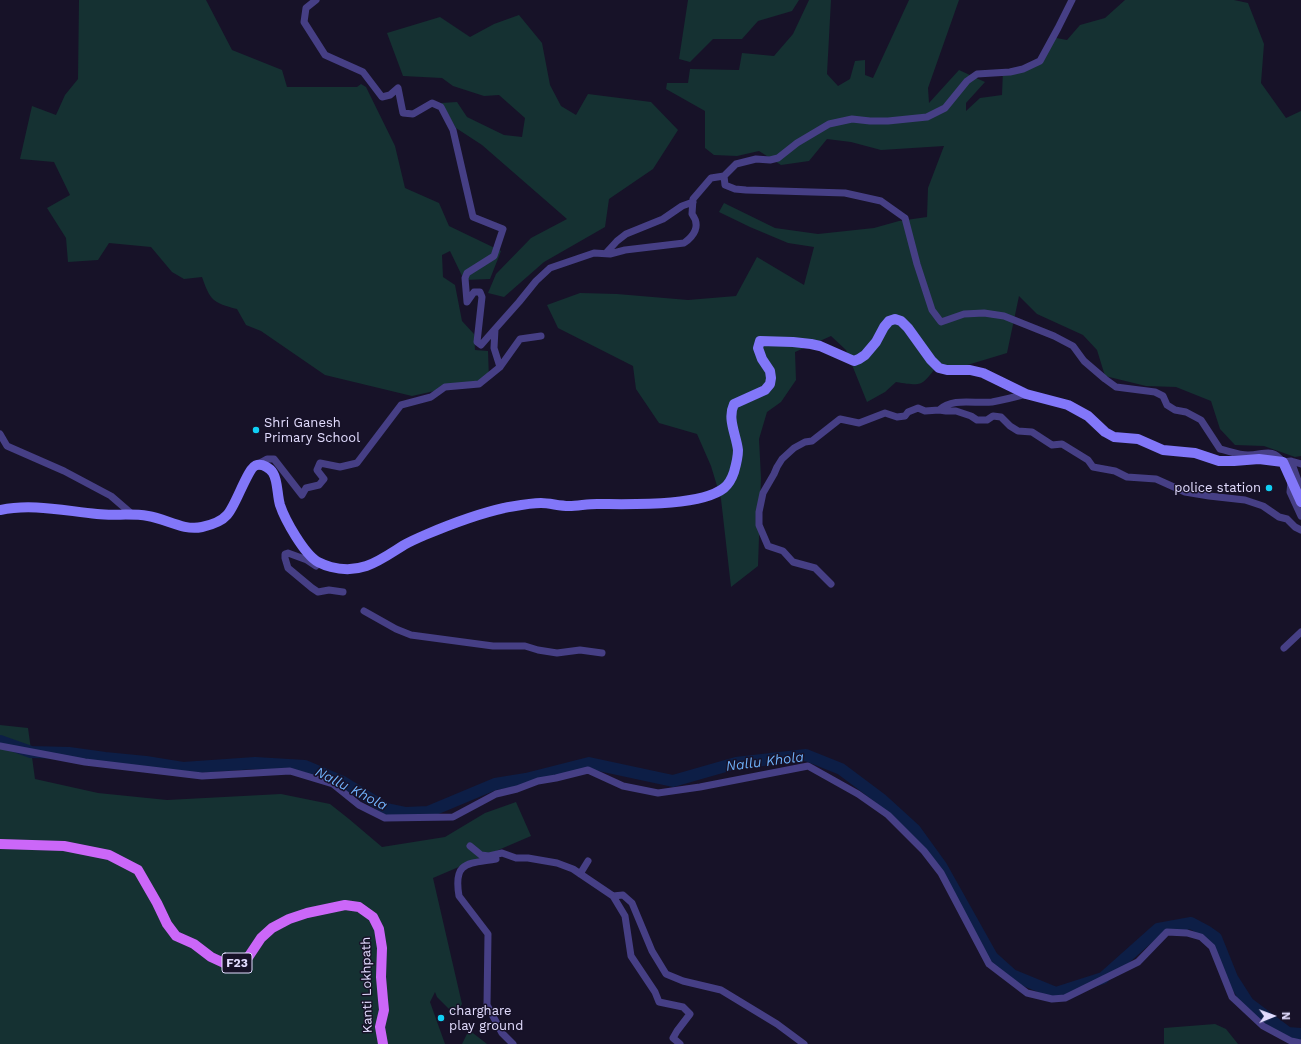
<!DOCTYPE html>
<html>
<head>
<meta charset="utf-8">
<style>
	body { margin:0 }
	#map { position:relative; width:1301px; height:1044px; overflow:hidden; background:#171228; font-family:"Work Sans",sans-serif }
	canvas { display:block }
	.north { position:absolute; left:1253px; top:996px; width:40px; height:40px; -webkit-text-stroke:3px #171228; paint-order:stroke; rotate:89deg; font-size:11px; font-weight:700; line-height:16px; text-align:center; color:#e1dbfd }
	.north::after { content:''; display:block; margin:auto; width:14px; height:18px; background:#e1dbfd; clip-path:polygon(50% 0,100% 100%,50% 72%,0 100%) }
</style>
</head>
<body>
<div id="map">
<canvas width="1301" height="1044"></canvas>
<div class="north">N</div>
</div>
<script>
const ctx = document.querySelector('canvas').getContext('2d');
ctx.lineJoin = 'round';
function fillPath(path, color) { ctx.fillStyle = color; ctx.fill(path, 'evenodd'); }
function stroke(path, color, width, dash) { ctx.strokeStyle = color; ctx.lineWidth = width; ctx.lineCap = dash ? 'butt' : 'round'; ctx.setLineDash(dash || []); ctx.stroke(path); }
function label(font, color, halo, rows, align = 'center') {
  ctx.font = font + ' "Work Sans",sans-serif'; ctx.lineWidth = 3; ctx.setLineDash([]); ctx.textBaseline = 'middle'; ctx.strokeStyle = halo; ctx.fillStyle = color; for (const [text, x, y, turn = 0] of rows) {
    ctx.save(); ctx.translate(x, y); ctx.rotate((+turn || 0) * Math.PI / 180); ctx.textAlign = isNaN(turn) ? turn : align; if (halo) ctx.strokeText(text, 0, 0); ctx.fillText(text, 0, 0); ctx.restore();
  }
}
fillPath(new Path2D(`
	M79 0H206L232 50 282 70 287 87H357L361 84 366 87 395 146 405 188 439 203 449 226 501 251 490 279 464 280 450 251 442 255 443 277 455 285 462 321 474 334 475 350 488 351 489 379 412 396 325 375 261 331 246 325 237 309C213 303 210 300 202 277L184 279 172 272 151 247 109 243 98 260 68 262 66 238 47 208 70 195 54 162 20 159 32 106 56 115 65 95 78 79Z
	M688 0H799L792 11 758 21 742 39H713L690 62 679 59Z
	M809 0H831L827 74 838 86 850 79 855 61 865 60V75L873 78 909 0H959L928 88 929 103 959 70 985 82 966 103V111L980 98 1002 95 1003 70 1042 62 1051 37 1067 40 1080 25 1105 18 1125 0H1234L1248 3 1264 44 1261 83 1286 118 1301 111V456L1295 457 1264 446 1235 445 1220 429 1211 401 1176 387 1146 386 1105 376 1097 350 1083 335 1037 314 1019 296 1007 353 964 366H937C921 387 922 386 896 382L885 392 867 402 846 350 831 336 795 352 796 380 781 402 767 412 759 439 761 478 758 566 731 587 721 499 711 466 697 434 659 423 636 389 633 366 558 328 547 305 580 293 617 294 688 300 736 296 757 257 804 285 814 247 788 243 750 227 719 212 724 203 775 228 818 234 874 228 899 221 927 217 928 188 944 146 881 150 851 142 827 139 809 161 781 165 759 151 737 156 714 155 705 148V111L666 89 667 83H688L690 69 739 70 742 53 774 56 793 34Z
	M519 15 542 43 550 85 561 106 576 115 588 94 651 102 678 130 653 169 609 199 605 227 544 262 504 297 488 293 496 274 531 238 567 219 482 145 456 128 441 103 457 102 467 117 504 135 522 137 525 118 499 95 484 96 453 86 442 78 403 76 387 33 440 17 470 37 494 24Z
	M0 725 28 728 35 779 98 793 167 800 281 794 330 804 349 819 382 847 445 837 485 813 516 802 531 836 433 878 462 1004 455 1015 437 997 435 992 430 1002 445 1044H0Z
	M1215 1024 1226 1029 1238 1044H1164V1028Z
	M469 1030 487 1044H462Z`), '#153132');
stroke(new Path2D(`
	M0 741 31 752 69 753 105 758 146 762 183 768 255 763 305 766 343 782 387 809 406 813 428 812 495 784 526 779 589 763 673 781 736 763 806 755 841 769 881 799 915 830 941 866 992 957 1012 975 1056 993 1103 978 1158 929 1191 923 1206 931 1216 938 1232 978 1248 1003 1288 1033 1301 1034`), '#0d1e46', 12);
stroke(new Path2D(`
	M316 0 306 8 304 22 325 55 363 72 382 97 390 95 398 88 403 113 413 114 432 103 441 107 453 130 473 217 503 229 494 256 467 273 465 278 467 302 474 292H480L482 297 477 342 481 345 495 329
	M1072 0 1058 28 1040 61 1023 69 1010 72 977 74 967 81 945 108 927 117 888 121H870L852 119 829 124 797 143 778 158 770 160 756 159 736 164 724 176 725 185 735 189 746 190 845 193 881 201 905 218 917 264 932 310 941 322 964 314 984 313 1004 316 1054 336 1073 346 1084 361 1105 379 1116 387 1155 392 1163 396 1167 405 1175 410 1186 412 1201 420 1220 449C1229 451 1239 455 1248 455 1264 455 1272 447 1283 462L1291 461 1301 489
	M606 253 617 241 626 234 663 219 682 206 693 202
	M500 367 494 348 495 329 519 302 536 281 550 268 594 253 610 254 625 250 684 243C694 236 701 226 692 214L693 199 711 178 724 176
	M939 410C953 397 975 404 992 402 1003 400 1015 397 1026 394
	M0 434 7 446 64 471 111 496 133 515
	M1291 461 1301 464
	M258 464 267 459H274L302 495 306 488 319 485 324 479 317 470 320 463 340 467 357 463 401 405 431 397 445 387 479 384 500 367 520 339 541 336
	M1291 481 1290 492 1301 516
	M316 566 307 560 288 553 285 554V558L288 568 312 588 318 592 329 590 343 592
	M831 584 815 568 793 562 783 551 768 546 759 525V512L763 493 774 474 777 467 782 459 794 448 805 442 812 441 840 419 859 423 885 413 897 417 905 416 908 412 918 408 925 411 939 410 946 411H956L971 416 977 420H987L993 416 1001 417 1010 426 1018 431 1032 432 1052 445 1062 444 1088 460 1093 467 1115 471 1127 477 1156 479 1185 492 1209 496 1245 500 1263 506 1279 517 1287 519 1295 527 1301 530
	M364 611 396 629 411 635 493 646H525L538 650 557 653 580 650 602 653
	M1284 648 1301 632
	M0 746 85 762 202 776 290 771 333 784 359 805 385 818 453 817 496 794 517 789 538 781 556 778 588 770 623 786 658 793 700 787 808 766 858 794 888 815 924 851 941 873 989 964 1027 993 1052 999 1065 998 1138 962 1167 932 1187 933 1201 937 1212 947 1232 997 1263 1026 1291 1041 1301 1043
	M470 846 481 855 489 856 502 853 516 858H528L557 863 573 869 613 896 623 895 632 903 652 951 666 974 683 981 721 990 777 1024 804 1044
	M496 859C468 864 453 861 459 896L488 934 487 1005 502 1033 513 1044
	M580 874 588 861
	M613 896 625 916 631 956 655 992 659 1002 683 1007 690 1014 677 1031 673 1038 680 1044`), '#463f85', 7);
stroke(new Path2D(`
	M0 510C32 503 65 511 97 514 114 516 131 513 148 516 167 519 183 531 202 527 211 525 221 522 227 515 236 506 248 466 257 465 263 464 270 468 273 473 278 481 277 495 280 505 285 520 304 554 318 562 322 564 327 566 331 567 362 575 380 560 404 545 411 541 418 538 425 535 451 524 477 514 504 508 516 506 529 503 541 503 550 503 559 506 569 506 578 506 587 504 597 504 628 504 700 507 724 488 729 484 732 478 734 472 736 465 738 457 738 450 736 434 727 419 734 404L765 390 770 384 771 378 770 371 762 359 758 348 760 341 793 342 811 344 820 346 854 361 859 359 865 355 876 342 884 327 889 321 895 319 901 321 908 328 931 360 939 368 947 370H970L983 373 1026 394 1068 405 1088 416 1105 432 1114 437 1138 439 1163 450 1195 453 1219 461H1234L1259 459 1283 462 1301 502`), '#8277f9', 10);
stroke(new Path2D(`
	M0 844 64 846 109 855 138 870 157 903 167 924 176 936 194 944 211 957 224 963H240L249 956 261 938 272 928 289 919 307 913 345 905 359 907 373 917 379 929 382 948 381 977 383 1000 384 1010 380 1027 383 1044`), '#cb67f8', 10);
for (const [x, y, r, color] of [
	[256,430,4,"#10cff4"],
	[1269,488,4,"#10cff4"],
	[441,1018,4,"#10cff4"]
]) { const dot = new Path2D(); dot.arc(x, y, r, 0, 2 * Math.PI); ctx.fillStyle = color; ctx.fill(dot); stroke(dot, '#171228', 1.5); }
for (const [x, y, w] of [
	[237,963,30]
]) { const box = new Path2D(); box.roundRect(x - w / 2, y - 10, w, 20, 3); ctx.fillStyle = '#171228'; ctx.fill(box); stroke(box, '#e1dbfd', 1); }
label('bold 12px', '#e1dbfd', null, [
	["F23",237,963]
]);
label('13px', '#e1dbfd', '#171228', [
	["Shri Ganesh",264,423],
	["Primary School",264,438],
	["police station",1261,488,"right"],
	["charghare",449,1011],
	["play ground",449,1026]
], 'left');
label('13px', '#e1dbfd', '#171228', [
	["Kanti Lokhpath",367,985,-91]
]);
label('italic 14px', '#6eaff8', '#171228', [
	["Nallu Khola",765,762,-7],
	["Nallu Khola",351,789,27]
]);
</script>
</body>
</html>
